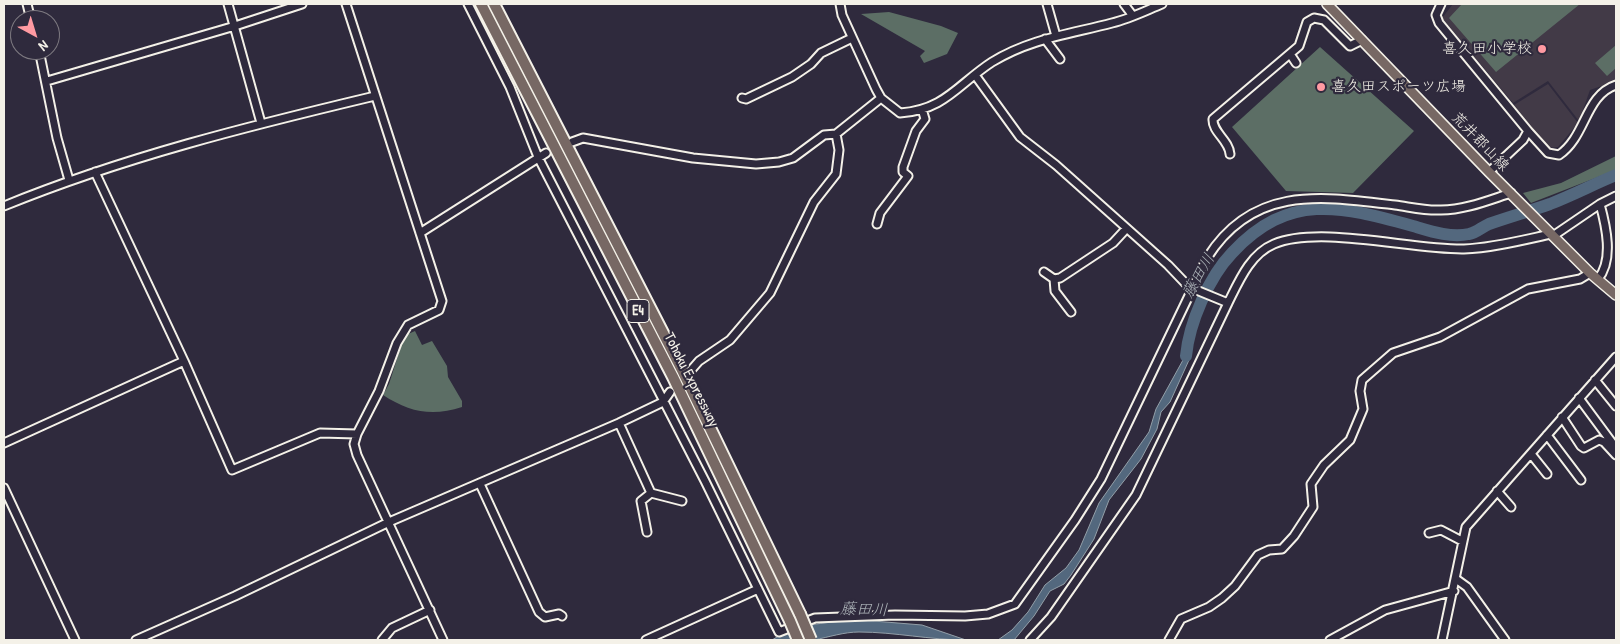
<!DOCTYPE html>
<html>
<head>
<meta charset="utf-8">
<style>
	body { margin:0 }
	#map { position:relative; width:1620px; height:644px; overflow:hidden; background:#2f2a3d; font-family:"Patrick Hand",sans-serif }
	canvas { display:block }
	.frame { position:absolute; inset:0; border:5px solid #f4f1e8; pointer-events:none }
	.north { position:absolute; left:10px; top:10px; width:50px; height:50px; box-sizing:border-box; background:#2f2a3d; border:1px solid #7e7a81; border-radius:50%; rotate:141deg; font-size:14px; font-weight:700; line-height:20px; text-align:center; color:#f4f1e8 }
	.north::after { content:''; display:block; margin:auto; width:18px; height:22px; background:#ff9aa2; clip-path:polygon(50% 0,100% 100%,50% 72%,0 100%) }
</style>
</head>
<body>
<div id="map">
<canvas width="1620" height="644"></canvas>
<div class="frame"></div>
<div class="north">N</div>
</div>
<script>
const ctx = document.querySelector('canvas').getContext('2d');
ctx.lineJoin = 'round';
function fillPath(path, color) { ctx.fillStyle = color; ctx.fill(path, 'evenodd'); }
function stroke(path, color, width, dash) { ctx.strokeStyle = color; ctx.lineWidth = width; ctx.lineCap = dash ? 'butt' : 'round'; ctx.setLineDash(dash || []); ctx.stroke(path); }
function label(font, color, halo, rows, align = 'center') {
  ctx.font = font + ' "Patrick Hand","Klee One",sans-serif'; ctx.lineWidth = 4.5; ctx.setLineDash([]); ctx.textBaseline = 'middle'; ctx.strokeStyle = halo; ctx.fillStyle = color; for (const [text, x, y, turn = 0] of rows) {
    ctx.save(); ctx.translate(x, y); ctx.rotate((+turn || 0) * Math.PI / 180); ctx.textAlign = isNaN(turn) ? turn : align; if (halo) ctx.strokeText(text, 0, 0); ctx.fillText(text, 0, 0); ctx.restore();
  }
}
fillPath(new Path2D(`
	M1453 4H1616V81L1590 90 1579 121 1548 81 1513 103 1442 18Z
	M1548 84 1578 123 1558 147 1548 148 1514 105Z`), '#423a47');
fillPath(new Path2D(`
	M1462 4H1580L1496 72 1449 18Z
	M889 12 941 26 958 33 947 54 924 63 920 56 925 51 861 14Z
	M1616 45V68L1607 76 1595 63Z
	M1320 47 1414 131 1353 193 1286 191 1232 127Z
	M1616 156V170L1531 203 1523 193 1561 183Z
	M415 331 422 345 432 341 447 366 448 377 462 401V407C432 417 409 412 383 395L389 384 403 340 408 334Z`), '#5c6e65');
const water = new Path2D(`
	M1187 339 1190 348 1189 360 1170 402 1161 412 1157 429 1141 459 1109 500 1094 539 1071 575 1064 584 1050 591 1034 616 1014 640H998L1012 630 1028 612 1045 585 1066 568 1079 550 1099 503 1149 432 1156 409 1183 360V344Z
	M861 620 922 625 966 640C930 640 895 632 859 632 844 632 829 637 814 640 801 643 785 640 772 640 799 623 829 622 861 620Z`);
fillPath(water, '#53687e');
stroke(water, '#939fa8', 1);
stroke(new Path2D(`
	M1186 356C1189 323 1209 277 1232 253 1289 192 1340 206 1413 226 1430 231 1450 238 1469 234 1476 233 1482 227 1489 224 1509 217 1530 211 1550 204 1573 195 1594 184 1616 175`), '#53687e', 12);
const minor = new Path2D(`
	M27 4 31 20
	M228 4 261 123
	M346 4 442 301 439 310 408 325 397 343 379 391 357 434 354 444 357 455 443 640
	M468 4 510 87 538 157 705 481 779 632 815 618 895 615 965 616 988 614 1015 604 1075 520 1101 479 1207 258C1253 185 1321 196 1395 205 1410 207 1426 211 1441 210 1465 210 1489 200 1511 193
	M840 4 842 15 876 89 881 98 900 113C945 110 958 84 992 62 1029 39 1070 34 1112 23 1129 19 1145 11 1162 4
	M1047 4 1056 36
	M1124 4 1133 16
	M1441 4 1436 15 1439 23 1528 131 1523 140 1489 172
	M1045 39 1060 59
	M39 50 57 138 69 180
	M1290 54 1296 63
	M975 75 1020 137 1056 165 1168 265 1189 287 1228 303C1239 281 1250 254 1274 244 1320 225 1412 250 1464 249 1492 248 1523 240 1551 234
	M47 81 235 26 302 4
	M742 98 746 99 792 77 811 64 821 53 852 38
	M1528 131 1548 153 1559 155C1586 137 1585 95 1616 85
	M572 142 583 138 693 158 756 164 779 162 793 158 824 135 836 134 881 98
	M1230 154C1229 140 1212 132 1213 119L1299 46 1307 22 1314 18 1324 20 1350 46 1362 40
	M95 172 184 361 232 470 320 433 357 434
	M4 206C124 157 249 126 375 96
	M877 224 880 213 908 176 903 172V167L916 131 925 119 922 109
	M420 233 546 153
	M1553 236 1600 204 1616 196
	M1044 272 1054 279 1060 278 1113 243 1126 229
	M1054 279 1055 291 1071 312
	M1598 279C1614 260 1606 226 1600 204
	M692 369 699 361 730 340 770 293 814 202 836 174 839 150 836 134
	M1595 380 1616 406
	M1579 398 1616 448
	M1562 417 1581 446 1584 448 1599 440 1604 442 1616 455
	M619 423 651 493 641 501 647 532
	M1547 435 1581 480
	M4 443 184 361
	M1531 454 1547 474
	M480 484 539 612 545 617 559 614 562 616
	M4 488 75 640
	M1497 491 1511 507
	M651 493 682 501
	M1429 533 1441 530 1462 541
	M1456 579 1467 587 1505 640
	M136 640 235 596 389 522 619 423 663 402 670 392
	M382 640 392 628 430 610
	M646 640 758 589
	M1030 640 1051 617 1136 495 1228 303
	M1169 640 1181 619 1209 607 1222 598 1235 586 1258 555 1269 550 1282 549 1294 536 1313 507 1311 484 1324 465 1350 440 1363 409 1360 391 1362 380 1393 353 1440 337 1528 289 1580 279 1590 273
	M1330 640 1385 610 1454 591
	M1442 640 1466 527 1616 357`);
const major = new Path2D(`
	M1327 4 1489 172 1590 273 1616 295`);
const highway = new Path2D(`
	M481 4 673 377 790 621
	M494 4 683 372 800 614`);
stroke(minor, '#f4f1e8', 11);
stroke(major, '#f4f1e8', 12);
stroke(highway, '#f4f1e8', 14);
stroke(minor, '#2f2a3d', 7);
stroke(major, '#776864', 9);
stroke(highway, '#776864', 10);
const highwayBridge = new Path2D(`
	M800 614 811 640
	M790 621 798 640`);
stroke(highwayBridge, '#f4f1e8', 14, []);
stroke(highwayBridge, '#776864', 10);
for (const [x, y, r, color] of [
	[1542,49,5,"#ff9aa2"],
	[1321,87,5,"#ff9aa2"]
]) { const dot = new Path2D(); dot.arc(x, y, r, 0, 2 * Math.PI); ctx.fillStyle = color; ctx.fill(dot); stroke(dot, '#2f2a3d', 2); }
for (const [x, y, w] of [
	[638,311,22]
]) { const box = new Path2D(); box.roundRect(x - w / 2, y - 11.5, w, 23, 4); ctx.fillStyle = '#2f2a3d'; ctx.fill(box); stroke(box, '#f4f1e8', 1); }
label('bold 14px', '#f4f1e8', null, [
	["E4",638,311]
]);
label('15px', '#f4f1e8', '#2f2a3d', [
	["喜久田小学校",1532,49],
	["喜久田スポーツ広場",1331,87,"left"]
], 'right');
label('15px', '#f4f1e8', '#2f2a3d', [
	["荒井郡山線",1480,142,46],
	["Tohoku Expressway",691,380,63]
]);
label('italic 16px', '#acb3b8', '#2f2a3d', [
	["藤田川",1199,276,-60],
	["藤田川",864,610,2]
]);
</script>
</body>
</html>
